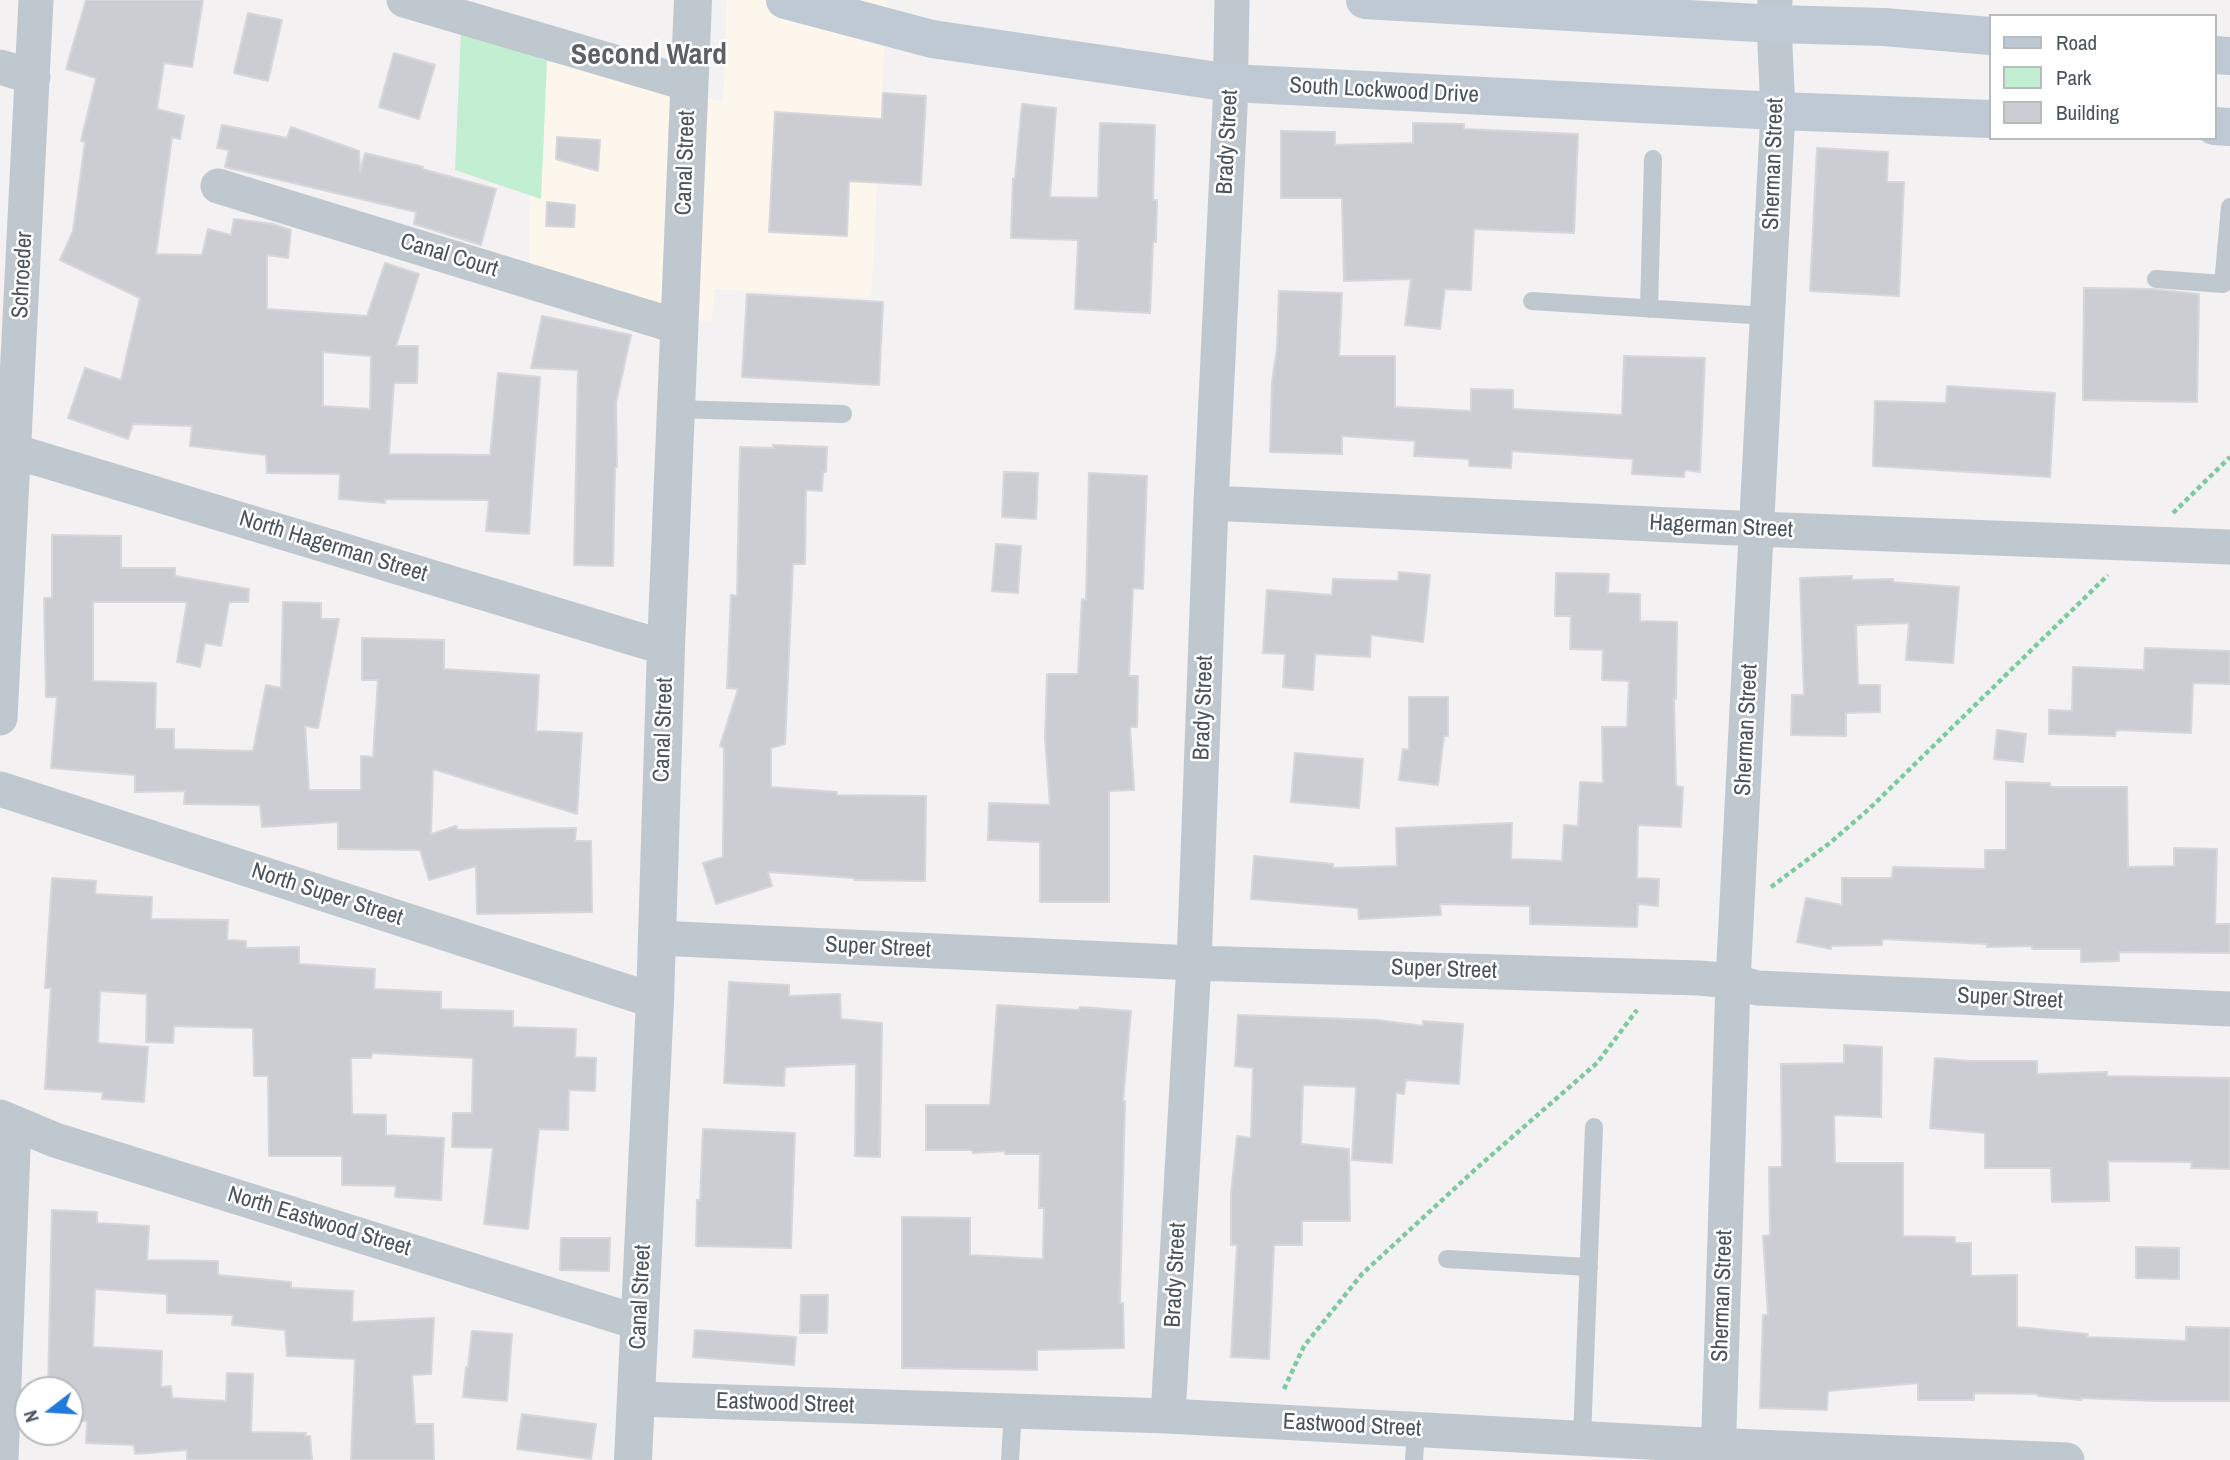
<!DOCTYPE html>
<html>
<head>
<meta charset="utf-8">
<style>
	body { margin:0 }
	#map { position:relative; width:2230px; height:1460px; overflow:hidden; background:#f3f1f1; font-family:"Archivo Narrow",sans-serif }
	canvas { display:block }
	.legend { position:absolute; left:1989px; top:14px; width:228px; height:126px; box-sizing:border-box; background:#fff; border:2px solid #b6bbbe; margin:0; padding:9px 12px; list-style:none; font-size:21px; color:#49545d }
	.legend li { display:flex; align-items:center; gap:14px; height:35px }
	.legend b { width:35px; border:2px solid #b6bbbe }
	.north { position:absolute; left:14px; top:1376px; width:70px; height:70px; box-sizing:border-box; background:#fff; border:2px solid #b6bbbe; border-radius:50%; rotate:253deg; font-size:19px; font-weight:700; line-height:28px; text-align:center; color:#49545d }
	.north::after { content:''; display:block; margin:auto; width:24px; height:32px; background:#2179dc; clip-path:polygon(50% 0,100% 100%,50% 72%,0 100%) }
</style>
</head>
<body>
<div id="map">
<canvas width="2230" height="1460"></canvas>
<ul class="legend">
<li><b style="height:9px;background:#bfc9d3"></b>Road</li>
<li><b style="height:19px;background:#c2eed1"></b>Park</li>
<li><b style="height:19px;background:#cbcdd3"></b>Building</li>
</ul>
<div class="north">N</div>
</div>
<script>
const ctx = document.querySelector('canvas').getContext('2d');
ctx.lineJoin = 'round';
function fillPath(path, color) { ctx.fillStyle = color; ctx.fill(path, 'evenodd'); }
function stroke(path, color, width, dash) { ctx.strokeStyle = color; ctx.lineWidth = width; ctx.lineCap = dash ? 'butt' : 'round'; ctx.setLineDash(dash || []); ctx.stroke(path); }
function label(font, color, halo, rows, align = 'center') {
  ctx.font = font + ' "Archivo Narrow",sans-serif'; ctx.lineWidth = 5; ctx.setLineDash([]); ctx.textBaseline = 'middle'; ctx.strokeStyle = halo; ctx.fillStyle = color; for (const [text, x, y, turn = 0] of rows) {
    ctx.save(); ctx.translate(x, y); ctx.rotate((+turn || 0) * Math.PI / 180); ctx.textAlign = isNaN(turn) ? turn : align; if (halo) ctx.strokeText(text, 0, 0); ctx.fillText(text, 0, 0); ctx.restore();
  }
}
fillPath(new Path2D(`
	M727 0H887L871 298 715 289 711 323 529 274V195L541 198 547 61 723 101Z`), '#fcf6ec');
fillPath(new Path2D(`
	M461 31 547 61 541 199 455 170Z`), '#c2eed1');
const building = new Path2D(`
	M86 0H203L192 67 164 63 157 109 184 116 180 139 172 137 156 254 202 255 208 229 231 235 234 219 273 224 291 230 288 258 267 255V309L367 316 385 263 419 274 396 346H418L417 383H394L389 454 490 455 498 373 540 377 529 534 486 531 489 500 385 499V503L339 499 340 474 267 473 266 455 190 446 192 426 133 424 128 439 68 418 85 368 121 380 140 298 60 260 73 231 85 142 81 141 96 78 66 69ZM323 352 371 356 370 409 323 406Z
	M248 13 282 20 268 81 234 73Z
	M394 53 435 65 419 119 379 107Z
	M883 93 926 96 921 185 849 181 847 236 769 232 775 112 882 119Z
	M1022 104 1056 108 1050 197 1098 198 1100 123 1155 125 1153 200H1157L1156 242H1153L1150 313 1075 309 1078 240 1011 238 1013 178H1015Z
	M1413 123 1464 124V129L1578 134 1574 233 1474 229 1471 290 1445 289 1440 329 1405 325 1411 279 1344 281 1342 198H1281V131L1335 132V145L1413 143Z
	M222 125 287 138 291 127 359 151 360 172 365 153 423 167 422 169 496 189 481 245 414 224 416 212 225 167 229 150 217 148Z
	M557 137 600 140 598 171 556 159Z
	M1817 148 1888 152 1887 182H1904L1899 296 1810 291Z
	M547 202 575 205 574 227 546 226Z
	M2084 288 2152 289 2199 294 2197 402 2083 400Z
	M1279 291 1342 293 1339 356H1395V407L1471 411V389L1513 390V409L1622 415 1624 356 1705 358 1700 472 1685 470 1684 477 1632 474 1633 459 1512 451 1511 468 1469 466V459L1414 456 1415 441 1342 436V454L1270 452 1272 382 1277 348Z
	M747 294 883 302 879 385 742 377Z
	M542 316 631 335 616 403 617 467H615L613 566 574 565 578 370 531 368Z
	M1947 386 2055 393 2050 477 1873 466 1875 401 1946 403Z
	M773 445 827 447 826 472H823L822 491 806 490 805 564H793L785 744 771 748V787L837 792V795L926 796 925 881 854 880V878L768 872 772 886 716 904 703 863 723 857 724 748 720 746 738 689 727 688 731 595 737 596 740 447 774 448Z
	M1004 472 1038 473 1036 519 1002 517Z
	M1089 473 1147 476 1143 589 1133 588 1129 676H1138L1137 727H1130L1134 790 1109 791V902H1040V842L988 840 989 803 1050 805 1045 738 1047 674H1078L1082 599 1086 600Z
	M52 535 121 536V568H175V576L249 589 248 602H229L221 646 205 643 200 667 177 662 187 602H93V681L156 683 155 729H174V749L253 751 266 685 281 688 283 602 321 603V619H339L318 728 305 726 309 790H361V756L373 757 378 680H362V638L444 640V669L539 675 536 731 582 733 577 814 433 769 431 834 456 826 458 830 576 828 575 841H591L592 912 477 914 476 866 429 880 420 850 338 849V822L262 827 260 805 184 804 185 791 135 792V775L51 768 57 697H46L44 598H52Z
	M996 544 1021 546 1018 593 992 591Z
	M1399 572 1430 575 1423 642 1371 635 1370 657 1315 654 1313 690 1283 687 1285 654 1263 653 1267 590 1332 595 1333 579 1398 581Z
	M1556 573 1609 574 1608 593 1640 594V621L1677 622 1676 699H1674L1676 786 1683 787 1681 827 1638 825 1637 878 1659 879 1658 906 1638 904 1637 927 1530 924V906L1440 904 1441 915 1359 919 1358 908 1251 899 1254 856 1333 864V868L1397 866 1396 828 1512 823 1511 859 1562 861 1564 825 1578 826 1580 782 1603 783 1602 727H1627L1629 681 1602 680 1603 650 1570 649 1571 616H1555Z
	M1852 576V580L1893 579V582L1959 587 1953 663 1906 660 1909 623 1856 625 1858 685H1880V712L1846 713V736L1791 735 1792 695H1804L1800 578Z
	M2145 648 2230 651V684L2193 683 2191 733 2116 730 2115 736 2049 734V710L2072 711 2073 667 2144 670Z
	M1409 697H1448V736H1444L1438 785 1399 780 1403 749 1409 750Z
	M1997 730 2026 734 2023 762 1994 759Z
	M1295 753 1363 759 1359 808 1291 802Z
	M2006 782 2050 783V787H2127L2128 867 2174 866V848L2217 849 2215 924H2230V953L2119 952V961L2081 962V949H2032V946L1987 947V944L1882 939V945L1831 946V949L1797 942 1806 898 1842 905V878H1892L1893 867 1985 869V850H2006Z
	M52 878 96 881 95 894 152 897 151 919 228 920 227 940 246 941V948L299 947V964L375 969 374 989 441 992V1009L513 1011V1027L576 1029 575 1057 596 1058 595 1091 569 1090 568 1130 539 1129 528 1229 484 1224 493 1148 452 1147 453 1113H472L473 1058 372 1053 371 1058H351L352 1114 386 1115V1135L444 1138 441 1200 395 1197 396 1186 342 1185V1156H269L268 1076H254L253 1028 174 1026 173 1043 146 1042 147 994 100 991 98 1043 148 1047 144 1102 102 1099 103 1092 45 1089 51 988H45Z
	M729 982 789 985V996L840 994 841 1019 882 1023 880 1157 855 1156 856 1064 785 1067 784 1086 724 1083Z
	M997 1005 1079 1010 1080 1007 1131 1011 1123 1101H1125L1120 1303H1123L1124 1348 1037 1350V1370L902 1368V1217L970 1218V1255L1043 1259 1044 1208H1039L1040 1154H1005V1151L973 1153 972 1150H926V1105H990Z
	M1238 1015 1377 1020 1423 1026V1021L1463 1024 1459 1084 1406 1080 1404 1094 1396 1093 1392 1163 1352 1160 1356 1087 1303 1085 1301 1144 1349 1149 1350 1221H1302V1245H1274L1269 1359 1231 1357 1237 1245H1231V1194L1237 1136 1251 1138 1253 1068 1235 1066Z
	M1844 1045 1882 1047 1881 1117 1834 1115 1835 1163H1903V1236L1955 1237V1243H1971V1276L2017 1275V1327L2088 1334 2087 1337 2186 1341V1327L2230 1328V1401H2155L2081 1398V1400L2038 1396V1394L1974 1393V1400H1918V1383L1828 1391 1827 1410 1760 1408 1763 1315H1768L1763 1236 1770 1235 1769 1167H1782L1781 1064 1844 1063Z
	M1935 1058 1970 1061H2037V1074L2107 1072V1076L2230 1078V1169L2191 1168 2192 1162 2108 1161 2109 1201 2052 1202 2051 1168H1985V1133L1930 1128Z
	M703 1129 795 1133 791 1248 696 1246 697 1200H700Z
	M52 1210 97 1212V1223L149 1226 147 1260 218 1261V1275L291 1282V1288L353 1291 352 1322 434 1318 431 1374 412 1375 415 1424H433L434 1460H351L355 1359 287 1356 285 1330 232 1325 233 1315 167 1313V1294L95 1289 93 1347 162 1351 161 1387 171 1386 172 1398 226 1401 227 1373 253 1374 251 1432 306 1433 305 1436H310L312 1460H187V1450L135 1454 134 1445 86 1443 87 1421H70V1390H48Z
	M561 1238H610L609 1271 560 1270Z
	M2136 1247 2179 1248V1279L2136 1278Z
	M801 1295H828L827 1333H800Z
	M695 1330 796 1337 794 1365 693 1357Z
	M472 1331 512 1334 507 1401 463 1397 466 1367H468Z
	M522 1414 596 1424 591 1459 517 1449Z`);
fillPath(building, '#cbcdd3');
stroke(building, '#d5d7db', 2);
stroke(new Path2D(`
	M2173 513 2230 457
	M1771 887 1831 842 1869 809 2108 575
	M1284 1389 1304 1346 1362 1274 1479 1166 1597 1063 1637 1010`), '#7bcaa0', 4.5, [5, 3.5]);
stroke(new Path2D(`
	M2156 279 2223 284 2230 207
	M1532 301 1767 316
	M1649 309 1653 159
	M676 409 843 414
	M1447 1259 1589 1267
	M1582 1438 1594 1127
	M1010 1460 1013 1411
	M1414 1460 1416 1429`), '#bfc8ce', 18);
stroke(new Path2D(`
	M404 0 689 84
	M0 67 33 77
	M218 186 679 327
	M0 447 666 648
	M1211 503 1757 529 2230 547
	M0 718 36 0
	M0 789 655 1001
	M657 938 1194 963 1699 978 1733 981 1757 988 2230 1009
	M0 1117 55 1140 640 1323
	M0 1125 13 1149 1 1460
	M636 1399 1168 1416 1684 1444 2067 1460
	M1168 1416 1194 963 1211 503 1230 108 1232 0
	M1718 1460 1733 981 1778 111 1774 24 1775 0`), '#bfc8ce', 35);
stroke(new Path2D(`
	M633 1460 655 1001 666 648 693 0`), '#bfc8ce', 38);
stroke(new Path2D(`
	M785 0 932 39 1231 83 1778 111 1990 119
	M1365 0 1774 24 1884 27 1990 36
	M2214 55 2230 56
	M2214 126 2230 127`), '#bfc9d3', 38);
label('23px', '#49545d', '#fff', [
	["South Lockwood Drive",1384,91,3],
	["Brady Street",1228,142,-87],
	["Canal Street",686,163,-88],
	["Sherman Street",1774,164,-88],
	["Canal Court",449,256,17],
	["Schroeder",23,275,-87],
	["Hagerman Street",1721,527,3],
	["North Hagerman Street",333,547,17],
	["Brady Street",1204,708,-88],
	["Canal Street",664,730,-88],
	["Sherman Street",1747,730,-87],
	["North Super Street",327,895,18],
	["Super Street",878,948,3],
	["Super Street",1444,970,2],
	["Super Street",2010,999,3],
	["North Eastwood Street",319,1222,17],
	["Brady Street",1176,1275,-87],
	["Sherman Street",1723,1296,-88],
	["Canal Street",641,1297,-87],
	["Eastwood Street",785,1404,2],
	["Eastwood Street",1352,1426,3]
]);
label('bold 30px', '#5d6165', '#fff', [
	["Second Ward",649,56]
]);
</script>
</body>
</html>
